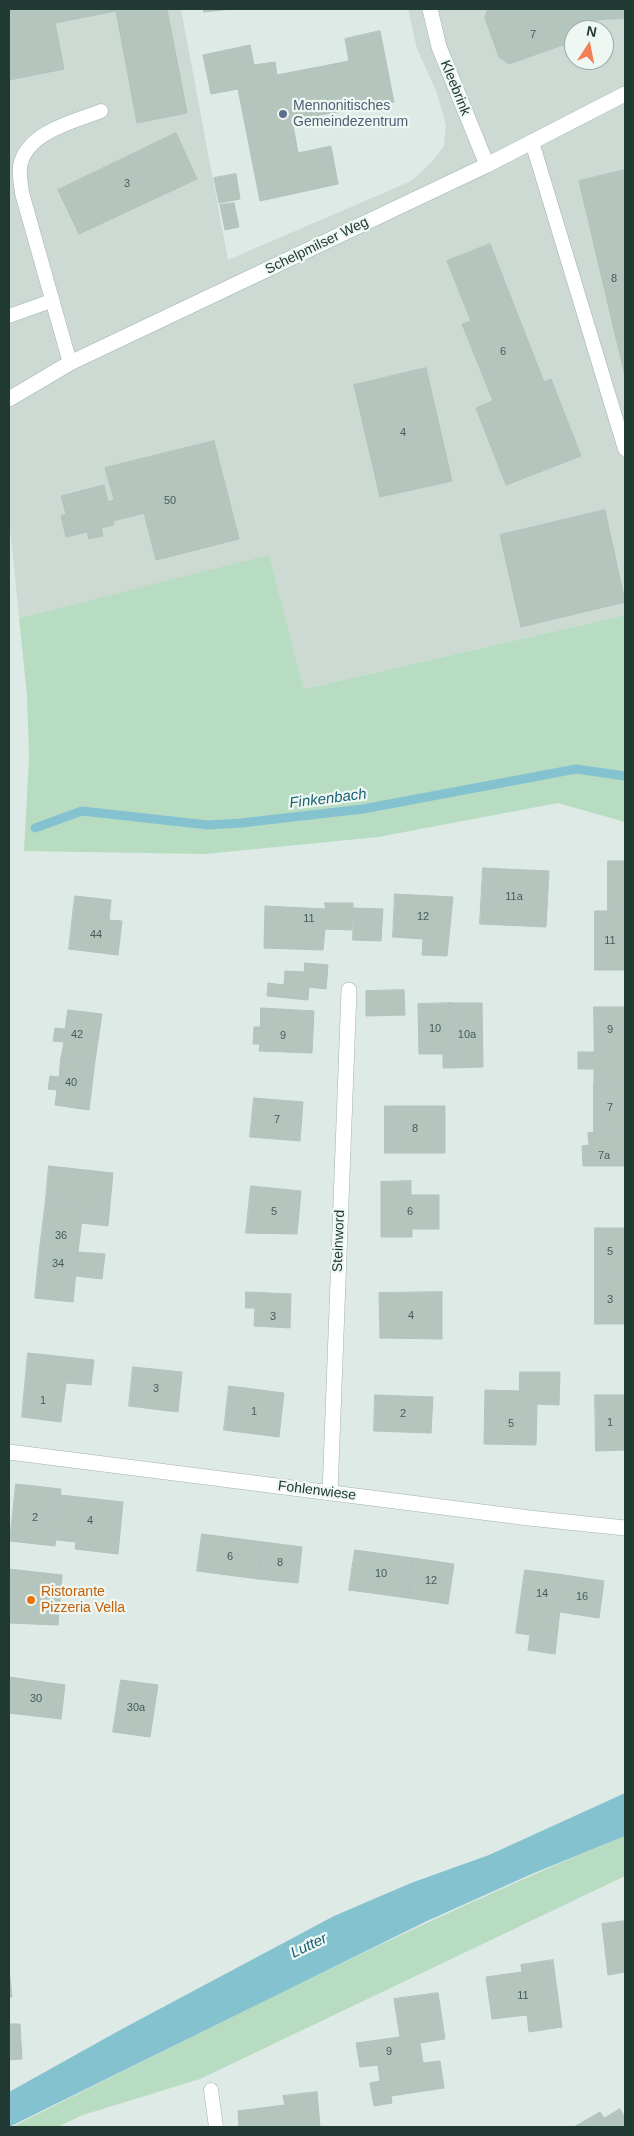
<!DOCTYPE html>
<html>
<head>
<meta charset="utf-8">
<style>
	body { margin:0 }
	#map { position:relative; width:634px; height:2136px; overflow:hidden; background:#deeae5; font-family:Arial,sans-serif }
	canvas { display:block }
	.frame { position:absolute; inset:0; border:10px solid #203a33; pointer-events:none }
	.north { position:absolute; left:564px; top:20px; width:50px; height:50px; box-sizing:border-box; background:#eff7f3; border:1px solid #9caba6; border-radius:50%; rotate:11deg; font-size:14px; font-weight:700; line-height:20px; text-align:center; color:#203a33 }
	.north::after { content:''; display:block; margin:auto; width:18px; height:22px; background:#f28054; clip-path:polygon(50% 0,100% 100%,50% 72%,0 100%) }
</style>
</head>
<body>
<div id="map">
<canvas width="634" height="2136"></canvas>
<div class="frame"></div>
<div class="north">N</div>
</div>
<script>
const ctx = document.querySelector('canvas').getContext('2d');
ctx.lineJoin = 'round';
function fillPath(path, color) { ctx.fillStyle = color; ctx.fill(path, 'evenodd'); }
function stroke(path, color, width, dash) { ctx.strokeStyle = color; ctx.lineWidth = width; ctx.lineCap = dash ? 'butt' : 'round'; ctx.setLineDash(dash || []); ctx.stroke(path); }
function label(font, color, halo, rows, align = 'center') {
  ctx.font = font + ' Arial,sans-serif'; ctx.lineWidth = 4.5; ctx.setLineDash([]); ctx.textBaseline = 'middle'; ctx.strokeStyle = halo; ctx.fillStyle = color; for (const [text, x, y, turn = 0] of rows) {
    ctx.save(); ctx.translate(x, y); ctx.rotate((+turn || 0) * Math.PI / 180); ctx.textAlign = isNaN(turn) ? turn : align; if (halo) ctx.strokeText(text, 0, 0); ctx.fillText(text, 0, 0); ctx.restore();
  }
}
fillPath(new Path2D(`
	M9 9H181L228 260 411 181 431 163 444 146 446 125 437 93 417 49 408 9H625V615L304 689 269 556 19 618 9 517ZM574 30H604V60H574Z`), '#cddad4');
fillPath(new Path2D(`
	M269 555 304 689 625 615V822L558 803 378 837 205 854 24 851 29 757 27 696 19 618Z
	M625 1836V1876L200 2079 83 2115 57 2127H12C215 2026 415 1922 625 1836Z`), '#b7dcc2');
fillPath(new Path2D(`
	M625 1793V1836L534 1873 427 1921 9 2127V2092L122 2029 334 1916 411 1883 489 1855Z`), '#85c2d0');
stroke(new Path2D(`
	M35 828 82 811 208 825 241 823 363 809 576 769 625 776`), '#85c2d0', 9);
const building = new Path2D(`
	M9 9H167L187 113 137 123 116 11 55 23 64 69 9 80Z
	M204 9H232L204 12Z
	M488 9H625V18L593 20 594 30H574V41L509 64 499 57 485 18Z
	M380 31 394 102 292 120 298 153 331 146 338 184 260 201 238 89 211 94 203 55 250 45 254 65 275 62 277 75 349 61 345 39Z
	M176 133 197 179 79 234 58 190Z
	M625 170V376L579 181Z
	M236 174 240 199 219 203 214 178Z
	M234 203 239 227 225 230 220 205Z
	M490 244 544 382 551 379 581 456 506 485 476 408 493 401 462 324 471 321 447 261Z
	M426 368 452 481 380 497 354 385Z
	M214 441 239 539 156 560 144 513 113 521 114 525 101 528 103 536 89 539 87 532 66 537 61 516 66 514 61 496 104 485 108 502 114 500 105 468Z
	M605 510 625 602 521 627 500 535Z
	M608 861H625V911H608Z
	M483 868 549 871 546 927 480 924Z
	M395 894 453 897 447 956 422 955 423 939 393 937Z
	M75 896 111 900 109 920 122 921 118 955 69 949Z
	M325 903H353L352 930 325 929 323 950 264 948 265 906 325 909Z
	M354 908 383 909 381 941 353 940Z
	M595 911H625V970H595Z
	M305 963 328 965 326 989 309 987 308 1000 267 996 268 983 284 985 285 971 304 972Z
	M404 990 405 1015 366 1016V991Z
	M451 1003V1068H443V1054H419L418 1004Z
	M451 1003H482L483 1067 451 1068Z
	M594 1007H625V1084H594V1069H578V1052H594Z
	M261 1008 314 1011 312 1053 259 1051 260 1044H253L254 1027H260Z
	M68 1010 102 1014 95 1061 61 1058 64 1042 53 1041 55 1028 65 1029Z
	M61 1058 95 1061 89 1110 55 1105 57 1090 48 1089 50 1076 59 1077Z
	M594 1084H625V1132L594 1133Z
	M254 1098 303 1102 300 1141 250 1137Z
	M385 1106H445V1153H385Z
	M625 1132V1166H583L582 1146 589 1145 588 1133Z
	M49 1166 113 1173 108 1226 81 1223 84 1203 46 1199Z
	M411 1181V1195H439V1229H412V1237H381V1182Z
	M251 1186 301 1191 297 1234 246 1233Z
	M46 1199 84 1203 78 1252 40 1248Z
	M595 1228H625V1276H595Z
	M40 1248 78 1252 73 1302 35 1298Z
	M78 1252 105 1254 102 1279 76 1276Z
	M595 1276H625V1324H595Z
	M246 1292 291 1294 290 1328 254 1326 255 1308H246Z
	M442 1292V1339L380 1338 379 1293Z
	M28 1353 94 1360 91 1385 66 1383 61 1422 22 1417Z
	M133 1367 182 1372 178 1412 129 1406Z
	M520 1372H560L559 1405 537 1404 536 1445 484 1444 485 1390 519 1391Z
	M229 1386 284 1393 279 1437 224 1430Z
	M375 1395 433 1397 431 1433 374 1431Z
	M595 1395H625V1450L596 1451Z
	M16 1484 61 1489 55 1546 10 1541Z
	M60 1495 123 1502 118 1554 75 1549 76 1542 56 1540Z
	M202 1534 263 1542 258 1579 197 1571Z
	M263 1542 302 1547 298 1583 258 1579Z
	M355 1550 413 1558 408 1598 349 1590Z
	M413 1558 454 1564 448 1604 408 1598Z
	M9 1569 62 1575 58 1625 9 1623Z
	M525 1570 564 1575 555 1654 528 1650 530 1635 516 1633Z
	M564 1575 604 1581 599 1618 560 1612Z
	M9 1677 65 1685 61 1719 9 1713Z
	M121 1680 158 1685 150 1737 113 1732Z
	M625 1921V1972L608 1975 602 1924Z
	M553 1960 562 2027 529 2032 527 2015 492 2019 486 1977 522 1972 521 1965Z
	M9 1969 12 1997H9Z
	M438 1993 445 2039 420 2043 423 2063 440 2061 444 2088 391 2096 392 2103 374 2106 370 2083 380 2081 378 2065 360 2067 356 2043 400 2037 394 1999Z
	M9 2024H20L22 2059 9 2060Z
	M317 2092 320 2127H239L238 2111 285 2105 283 2096Z
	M620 2109 625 2118V2127H574L600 2112 604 2118Z`);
fillPath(building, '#b4c5be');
stroke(building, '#b1c3bc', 1);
const lane = new Path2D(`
	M532 142 625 449
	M9 316 51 301
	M70 363 22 193C21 185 19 174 20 166 27 132 73 122 101 111
	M211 2090 216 2127`);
const street = new Path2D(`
	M430 9 439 47 487 165
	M9 399 70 363 487 165 625 94
	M9 1452 529 1518 625 1528
	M330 1493 349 990`);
stroke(lane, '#a1b2ac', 15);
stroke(street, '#a1b2ac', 16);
stroke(lane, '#fff', 14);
stroke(street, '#fff', 15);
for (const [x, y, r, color] of [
	[283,114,5,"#5c6f8a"],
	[31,1600,5,"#e8710a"]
]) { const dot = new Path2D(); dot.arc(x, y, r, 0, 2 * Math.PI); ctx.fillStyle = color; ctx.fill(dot); stroke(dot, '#eff7f3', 2); }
label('11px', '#455d56', null, [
	["7",533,35],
	["3",127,184],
	["8",614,279],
	["6",503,352],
	["4",403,433],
	["50",170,501],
	["11a",514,897],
	["12",423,917],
	["11",309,919],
	["44",96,935],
	["11",610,941],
	["10",435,1029],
	["9",610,1030],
	["42",77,1035],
	["10a",467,1035],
	["9",283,1036],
	["40",71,1083],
	["7",610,1108],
	["7",277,1120],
	["8",415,1129],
	["7a",604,1156],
	["5",274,1212],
	["6",410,1212],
	["36",61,1236],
	["5",610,1252],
	["34",58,1264],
	["3",610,1300],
	["4",411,1316],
	["3",273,1317],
	["3",156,1389],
	["1",43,1401],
	["1",254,1412],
	["2",403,1414],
	["1",610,1423],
	["5",511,1424],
	["2",35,1518],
	["4",90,1521],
	["6",230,1557],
	["8",280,1563],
	["10",381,1574],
	["12",431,1581],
	["14",542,1594],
	["16",582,1597],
	["30",36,1699],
	["30a",136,1708],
	["11",523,1996],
	["9",389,2052]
]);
label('14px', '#203a33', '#eff7f3', [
	["Kleebrink",455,88,68],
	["Schelpmilser Weg",317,246,-26],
	["Steinword",339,1241,-88],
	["Fohlenwiese",317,1491,7]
]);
label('14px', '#4e5e75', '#eff7f3', [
	["Mennonitisches",293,106],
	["Gemeindezentrum",293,122]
], 'left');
label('14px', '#c56008', '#eff7f3', [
	["Ristorante",41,1592],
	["Pizzeria Vella",41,1608]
], 'left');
label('italic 15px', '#1a6375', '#eff7f3', [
	["Finkenbach",328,799,-7],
	["Lutter",309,1946,-25]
]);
</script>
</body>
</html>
